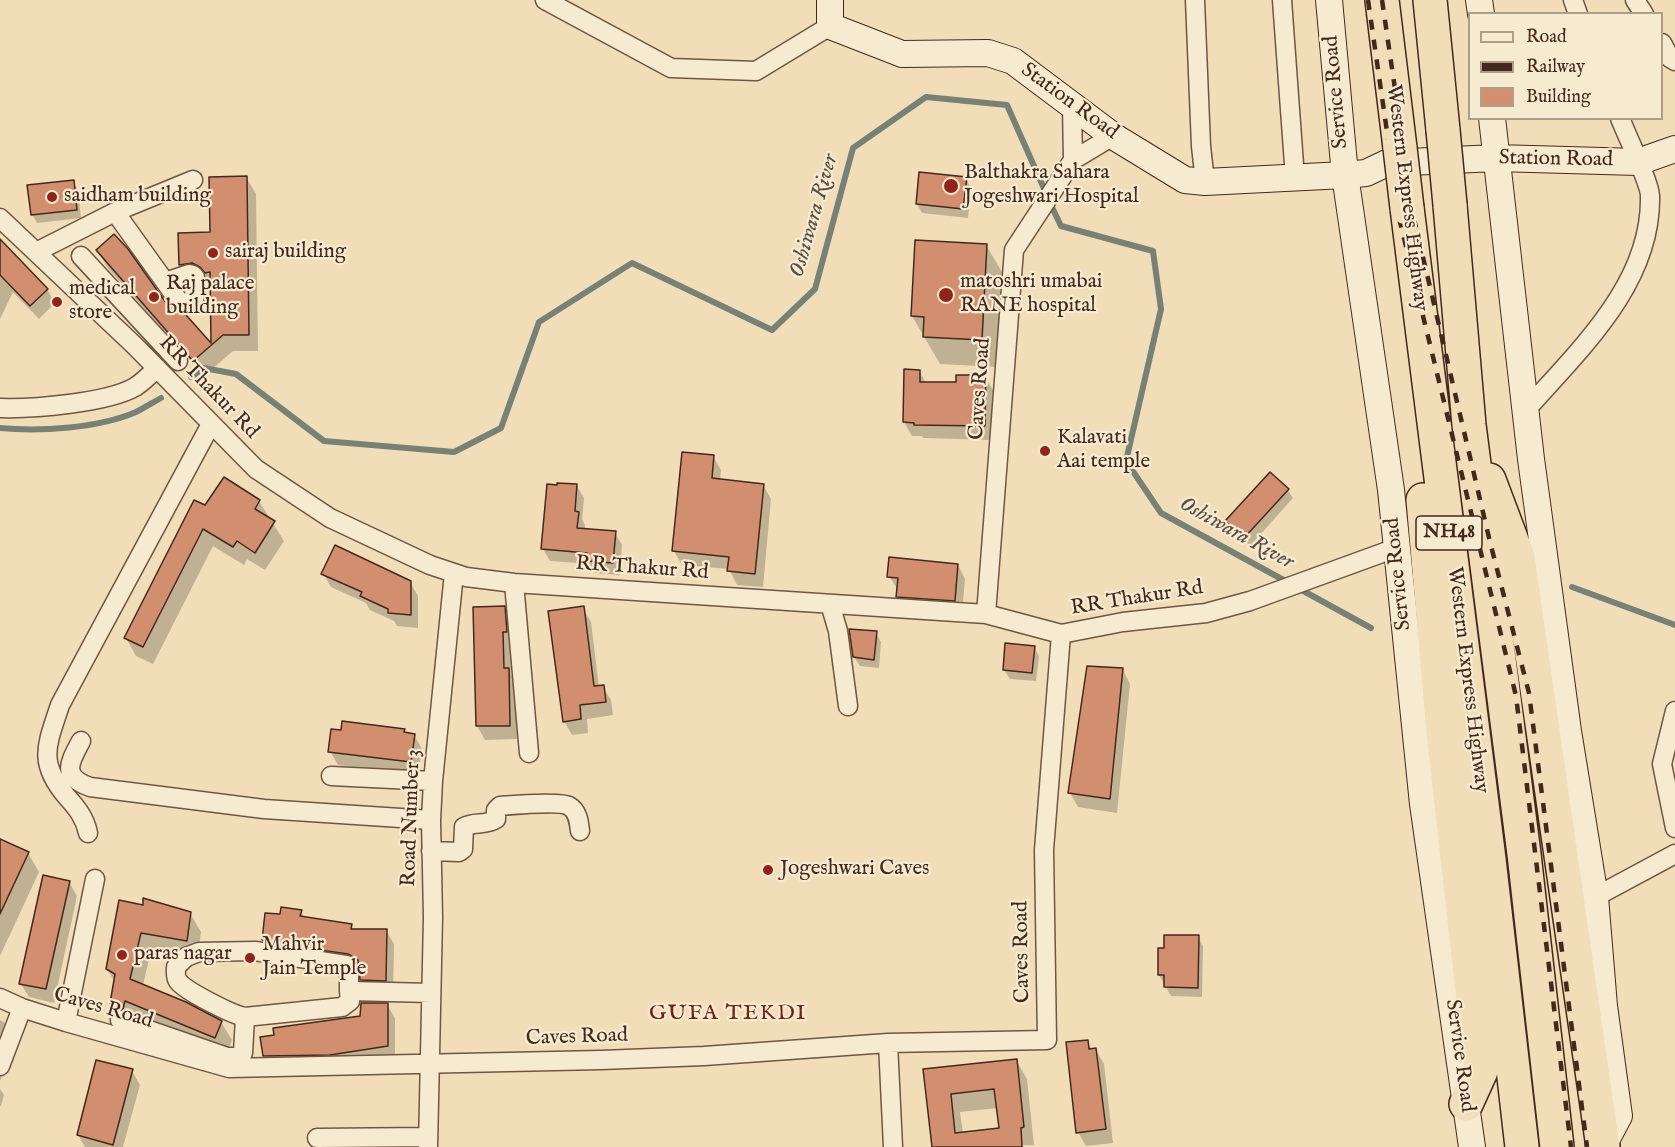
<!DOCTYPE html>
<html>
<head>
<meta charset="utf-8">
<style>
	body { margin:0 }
	#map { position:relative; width:1675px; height:1147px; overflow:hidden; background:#f1deb8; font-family:"IM FELL English",serif }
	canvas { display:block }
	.legend { position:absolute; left:1468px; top:12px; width:195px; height:108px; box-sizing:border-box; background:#f6ead1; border:2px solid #ae9d89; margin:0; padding:8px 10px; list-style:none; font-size:18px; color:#43291c }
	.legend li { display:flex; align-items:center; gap:12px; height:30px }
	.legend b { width:30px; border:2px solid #ae9d89 }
</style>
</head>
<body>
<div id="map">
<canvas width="1675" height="1147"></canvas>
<ul class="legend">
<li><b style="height:8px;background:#f6ead1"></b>Road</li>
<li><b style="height:8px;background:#43291c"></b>Railway</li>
<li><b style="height:16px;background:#d28f70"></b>Building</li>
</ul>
</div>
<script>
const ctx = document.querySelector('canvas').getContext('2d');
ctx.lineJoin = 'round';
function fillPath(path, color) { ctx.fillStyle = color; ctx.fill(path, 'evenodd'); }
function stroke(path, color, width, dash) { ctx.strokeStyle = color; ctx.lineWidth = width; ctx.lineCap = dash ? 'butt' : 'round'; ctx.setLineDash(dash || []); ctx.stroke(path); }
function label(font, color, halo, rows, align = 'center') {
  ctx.font = font + ' "IM FELL English",serif'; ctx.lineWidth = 4.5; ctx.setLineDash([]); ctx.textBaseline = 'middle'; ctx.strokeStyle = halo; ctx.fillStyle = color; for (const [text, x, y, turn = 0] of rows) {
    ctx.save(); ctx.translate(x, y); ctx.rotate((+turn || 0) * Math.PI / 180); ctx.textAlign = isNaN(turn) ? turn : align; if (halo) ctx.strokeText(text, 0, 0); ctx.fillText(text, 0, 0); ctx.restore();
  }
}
fillPath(new Path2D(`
	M246 177 256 194 258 351H233L204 376 107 267 98 250 168 308 185 316 212 347V283L202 280 190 282 180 265V235L211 234Z
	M966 179 971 188 968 218 922 213 917 204Z
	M73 182 78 191 81 218 37 223 32 214Z
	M986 245 1002 272 997 367 940 364 912 316Z
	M0 246 47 289 55 303 39 319 13 292 0 319Z
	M919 371 926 383 958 384 985 377 993 390 992 440 923 438 922 436H912L904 422Z
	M713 456 721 470 720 481 763 485 771 499 763 587 737 585 729 569 682 565 674 551Z
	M577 486 584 498 582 519 585 525V530L615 533 622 545 620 575 595 573 590 564 550 561 543 549 558 487Z
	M1287 489 1293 498 1250 546 1232 530 1227 521Z
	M259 501 284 541 265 570 247 559 244 565 213 546 153 664 136 656 126 638 206 507Z
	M958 565 965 579 962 614 905 610 897 596 898 590 889 576Z
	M323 573 410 582 418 596V628L397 626 394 621 370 610 366 603 331 587Z
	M504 608 512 621 514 645H510L511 674 516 683 517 739 485 740 477 726Z
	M583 608 591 622 599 687H603L611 700 613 715 587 719 588 733 572 735 564 721Z
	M876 633 881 642 879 668 860 666 854 657Z
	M1034 647 1039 656 1036 681 1010 679 1004 670Z
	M1123 670 1130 684 1117 813 1078 807 1070 793Z
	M404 730 406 734 414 735 422 749 418 775 338 765 330 751Z
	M0 847 28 853 39 872 0 956Z
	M69 882 77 896 54 1003 29 997 21 984Z
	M120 902 190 913 201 932 197 959 151 951 143 985 221 1022 232 1040 226 1056 120 1033 110 1015 115 982 107 969Z
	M301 912 305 918 351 925 354 931 386 930 394 944 393 994 370 993 362 980 361 970 357 967 272 954 264 940 281 916Z
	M1198 937 1203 946 1202 997 1171 996 1159 975Z
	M387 1005 395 1018V1059L273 1069 265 1055Z
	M0 1020 4 1022 15 1041 0 1081Z
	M1087 1041 1092 1050H1096L1104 1064 1113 1143 1086 1146 1078 1132Z
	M1016 1060 1027 1079 1034 1145 933 1147 925 1070ZM998 1108 1001 1130 963 1134 960 1112Z
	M132 1071 140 1085 123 1147H85L78 1135Z
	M0 1089 4 1095 1 1106H0Z`), '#0003');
stroke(new Path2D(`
	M1050 203 1061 226 1153 251 1161 309 1126 461 1161 513 1289 583
	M191 377 204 368 236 374 324 441 454 452 501 428 539 322 632 263 772 330 815 289 853 148 926 97 1007 105 1046 193
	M0 428C40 432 99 428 136 412 144 408 152 403 161 398
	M1572 587 1675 625
	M1298 588 1371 628`), '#788175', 6);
const building = new Path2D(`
	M919 172 967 177 963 209 916 204Z
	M247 176 249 335H223L193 361 96 250 114 234 128 249 169 307 186 315 211 343 210 272 205 273 200 267 192 263 179 265 178 233 210 232 209 177Z
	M74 180 77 210 31 215 27 185Z
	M0 239 48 289 30 306 0 275Z
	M915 240 987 244 982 340 923 337 924 317 911 316Z
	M904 369 920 370V382H956V375H986L985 426 914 425V423L903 422Z
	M682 452 714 455 712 478 764 484 755 574 727 571 729 557 672 551Z
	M1270 472 1289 489 1244 538 1225 521Z
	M224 477 260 500 255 509 275 521 255 553 237 541 233 547 203 529 143 647 124 638 194 500 205 505Z
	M557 483 577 484 575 511 579 512 577 528 616 531 613 563 587 561V553L541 549 547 484 557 485Z
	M335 545 411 581V615L388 613V609L360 596 362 592 321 574Z
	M889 557 958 564 955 601 896 597 898 578 887 577Z
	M505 606 507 632H503L504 668H509L510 726H476L473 607Z
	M584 606 594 686 604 685 606 702 580 705 581 719 563 722 548 611Z
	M849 629 877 631 874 660 853 657Z
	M1005 643 1035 646 1032 673 1003 670Z
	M1087 666 1123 668 1110 799 1068 793Z
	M342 721 405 729 404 732 415 734 411 762 328 752 331 729 341 730Z
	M0 839 29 852 0 914Z
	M43 875 70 881 46 989 19 984Z
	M143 898 191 912 187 941 141 933 130 979 186 1002 222 1021 215 1038 125 1001 123 1009H117L108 1015 115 974 106 969 119 900 143 905Z
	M281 907 302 910 300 916 352 924 351 929H387L386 981 360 980 358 960 348 954 320 950V946L262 940 265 913 280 914Z
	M1164 935H1199L1198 988 1164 987V975H1158V948H1164Z
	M361 1003H388V1046L330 1055 263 1056 260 1037 274 1035 273 1028 360 1016Z
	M1088 1040 1089 1049 1096 1048 1106 1129 1076 1133 1066 1042Z
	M1017 1059 1024 1127 1021 1128 1022 1147H932L923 1069ZM994 1089 999 1128 955 1133 951 1094Z
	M96 1060 133 1069 113 1145 77 1135Z`);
fillPath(building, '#d28f70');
stroke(building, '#43291c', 1.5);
const street = new Path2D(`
	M545 0 671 68 756 71 830 26
	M1195 0 1201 146 1205 182
	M1282 0 1295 178
	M1573 0 1578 14
	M1635 0 1644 14
	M1662 43 1670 58 1675 61
	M1072 105 1073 160
	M115 212 178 300 186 304 194 300 195 277 193 275 189 274 165 282
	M0 218 134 345 256 469 330 518 430 565 466 577 514 583 986 614 1061 634 1123 622 1206 613 1250 601 1396 548
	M36 252 115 212 193 180
	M81 256 178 361
	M0 408C33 409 107 403 135 387 143 382 150 375 157 368
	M1526 410C1580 349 1652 283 1650 196 1650 183 1626 134 1620 118
	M514 583 529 753
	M830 604 838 631 848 706
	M986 614 1014 250 1073 160 1113 136
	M1675 711 1662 764 1675 828
	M81 741C70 762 60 776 90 787L264 809 431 820
	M331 776 433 781
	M88 833C85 818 77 808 67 797 37 762 47 745 60 705L211 424
	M431 851 459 852 463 849 464 827C474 821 486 826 496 819V810L500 806C513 805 560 801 569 806 578 811 579 822 580 831
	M1595 897 1675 854
	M349 991V971L346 965 255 951 199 952 186 957 176 967C176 972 175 977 178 981 185 991 233 1015 245 1017L342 1007 350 1001 349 991 431 993
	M0 998 22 1008 66 1022 229 1068 601 1060 704 1056 888 1043 1047 1040 1044 850 1061 634
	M120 1020 227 1057H240L243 1053 245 1017
	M66 1022 95 879
	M888 1043 893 1147
	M0 1066 22 1008
	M317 1138 428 1137
	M428 1147 433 917 431 820 433 781 454 573`);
const secondary = new Path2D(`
	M830 0V26L902 54 988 53 1013 61 1113 136 1185 180 1205 182 1345 175 1366 173 1387 163 1496 158 1638 162 1675 149
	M1329 0 1345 175 1391 490 1423 804 1472 1147
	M1479 0 1481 14
	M1492 118 1531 459 1568 731 1595 897 1604 1006 1619 1116 1603 1146`);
const highway = new Path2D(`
	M1382 0 1400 148
	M1430 0 1443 130
	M1450 205 1469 425 1524 854 1557 1147
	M1407 208 1489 859 1522 1147
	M1489 480 1518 557 1603 1147
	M1423 500 1443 732 1481 1071 1466 1104`);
stroke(street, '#6e5643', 21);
stroke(secondary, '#43291c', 28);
stroke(highway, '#43291c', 36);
stroke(street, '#f6ead1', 18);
stroke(secondary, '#f6ead1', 26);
stroke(highway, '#f1deb8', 33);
stroke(new Path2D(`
	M1368 0 1400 222 1516 696 1571 1147
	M1382 0 1414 219 1490 542 1529 693 1587 1147`), '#43291c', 4.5, [10, 10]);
const highwayBridge = new Path2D(`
	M1443 130 1450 205
	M1400 148 1407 208`);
stroke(highwayBridge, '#43291c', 36, []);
stroke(highwayBridge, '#f1deb8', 33);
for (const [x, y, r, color] of [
	[951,186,8,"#8f2418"],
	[52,197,6,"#8f2418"],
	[213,253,6,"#8f2418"],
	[946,295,8,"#8f2418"],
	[154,297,6,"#8f2418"],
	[57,302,6,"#8f2418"],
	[1045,451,6,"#8f2418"],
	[768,870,6,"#8f2418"],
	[122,955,6,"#8f2418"],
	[250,958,6,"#8f2418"]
]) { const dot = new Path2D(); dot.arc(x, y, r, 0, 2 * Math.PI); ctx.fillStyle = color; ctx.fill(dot); stroke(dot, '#f6ead1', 2); }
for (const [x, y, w] of [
	[1449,533,66]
]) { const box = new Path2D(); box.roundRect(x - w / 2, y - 17, w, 34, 4.5); ctx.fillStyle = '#f6ead1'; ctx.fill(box); stroke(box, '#43291c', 1.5); }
label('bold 20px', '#43291c', null, [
	["NH48",1449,533]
]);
label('21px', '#43291c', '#f6ead1', [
	["Service Road",1337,92,-95],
	["Station Road",1069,102,36],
	["Station Road",1556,160,1],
	["Western Express Highway",1406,198,83],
	["RR Thakur Rd",208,388,46],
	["Caves Road",981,389,-86],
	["RR Thakur Rd",642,569,4],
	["Service Road",1399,574,-96],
	["RR Thakur Rd",1137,599,-9],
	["Western Express Highway",1467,680,83],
	["Road Number 3",412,818,-88],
	["Caves Road",1023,952,-91],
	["Caves Road",103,1009,16],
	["Caves Road",577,1038,-2],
	["Service Road",1459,1056,82]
]);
label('21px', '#43291c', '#f6ead1', [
	["Balthakra Sahara",964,174],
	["Jogeshwari Hospital",964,198],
	["saidham building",64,197],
	["sairaj building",225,253],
	["matoshri umabai",960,283],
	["RANE hospital",960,307],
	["Raj palace",166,285],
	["building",166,309],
	["medical",69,290],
	["store",69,314],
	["Kalavati",1057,439],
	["Aai temple",1057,463],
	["Jogeshwari Caves",780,870],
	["Mahvir",262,946],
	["Jain Temple",262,970],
	["paras nagar",134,955]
], 'left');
label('italic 22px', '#594e41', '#f6ead1', [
	["Oshiwara River",815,216,-74],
	["Oshiwara River",1236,534,29]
]);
ctx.letterSpacing = '1.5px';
label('22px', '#7a1f14', '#f6ead1', [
	["GUFA TEKDI",728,1014]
]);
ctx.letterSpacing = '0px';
</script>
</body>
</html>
